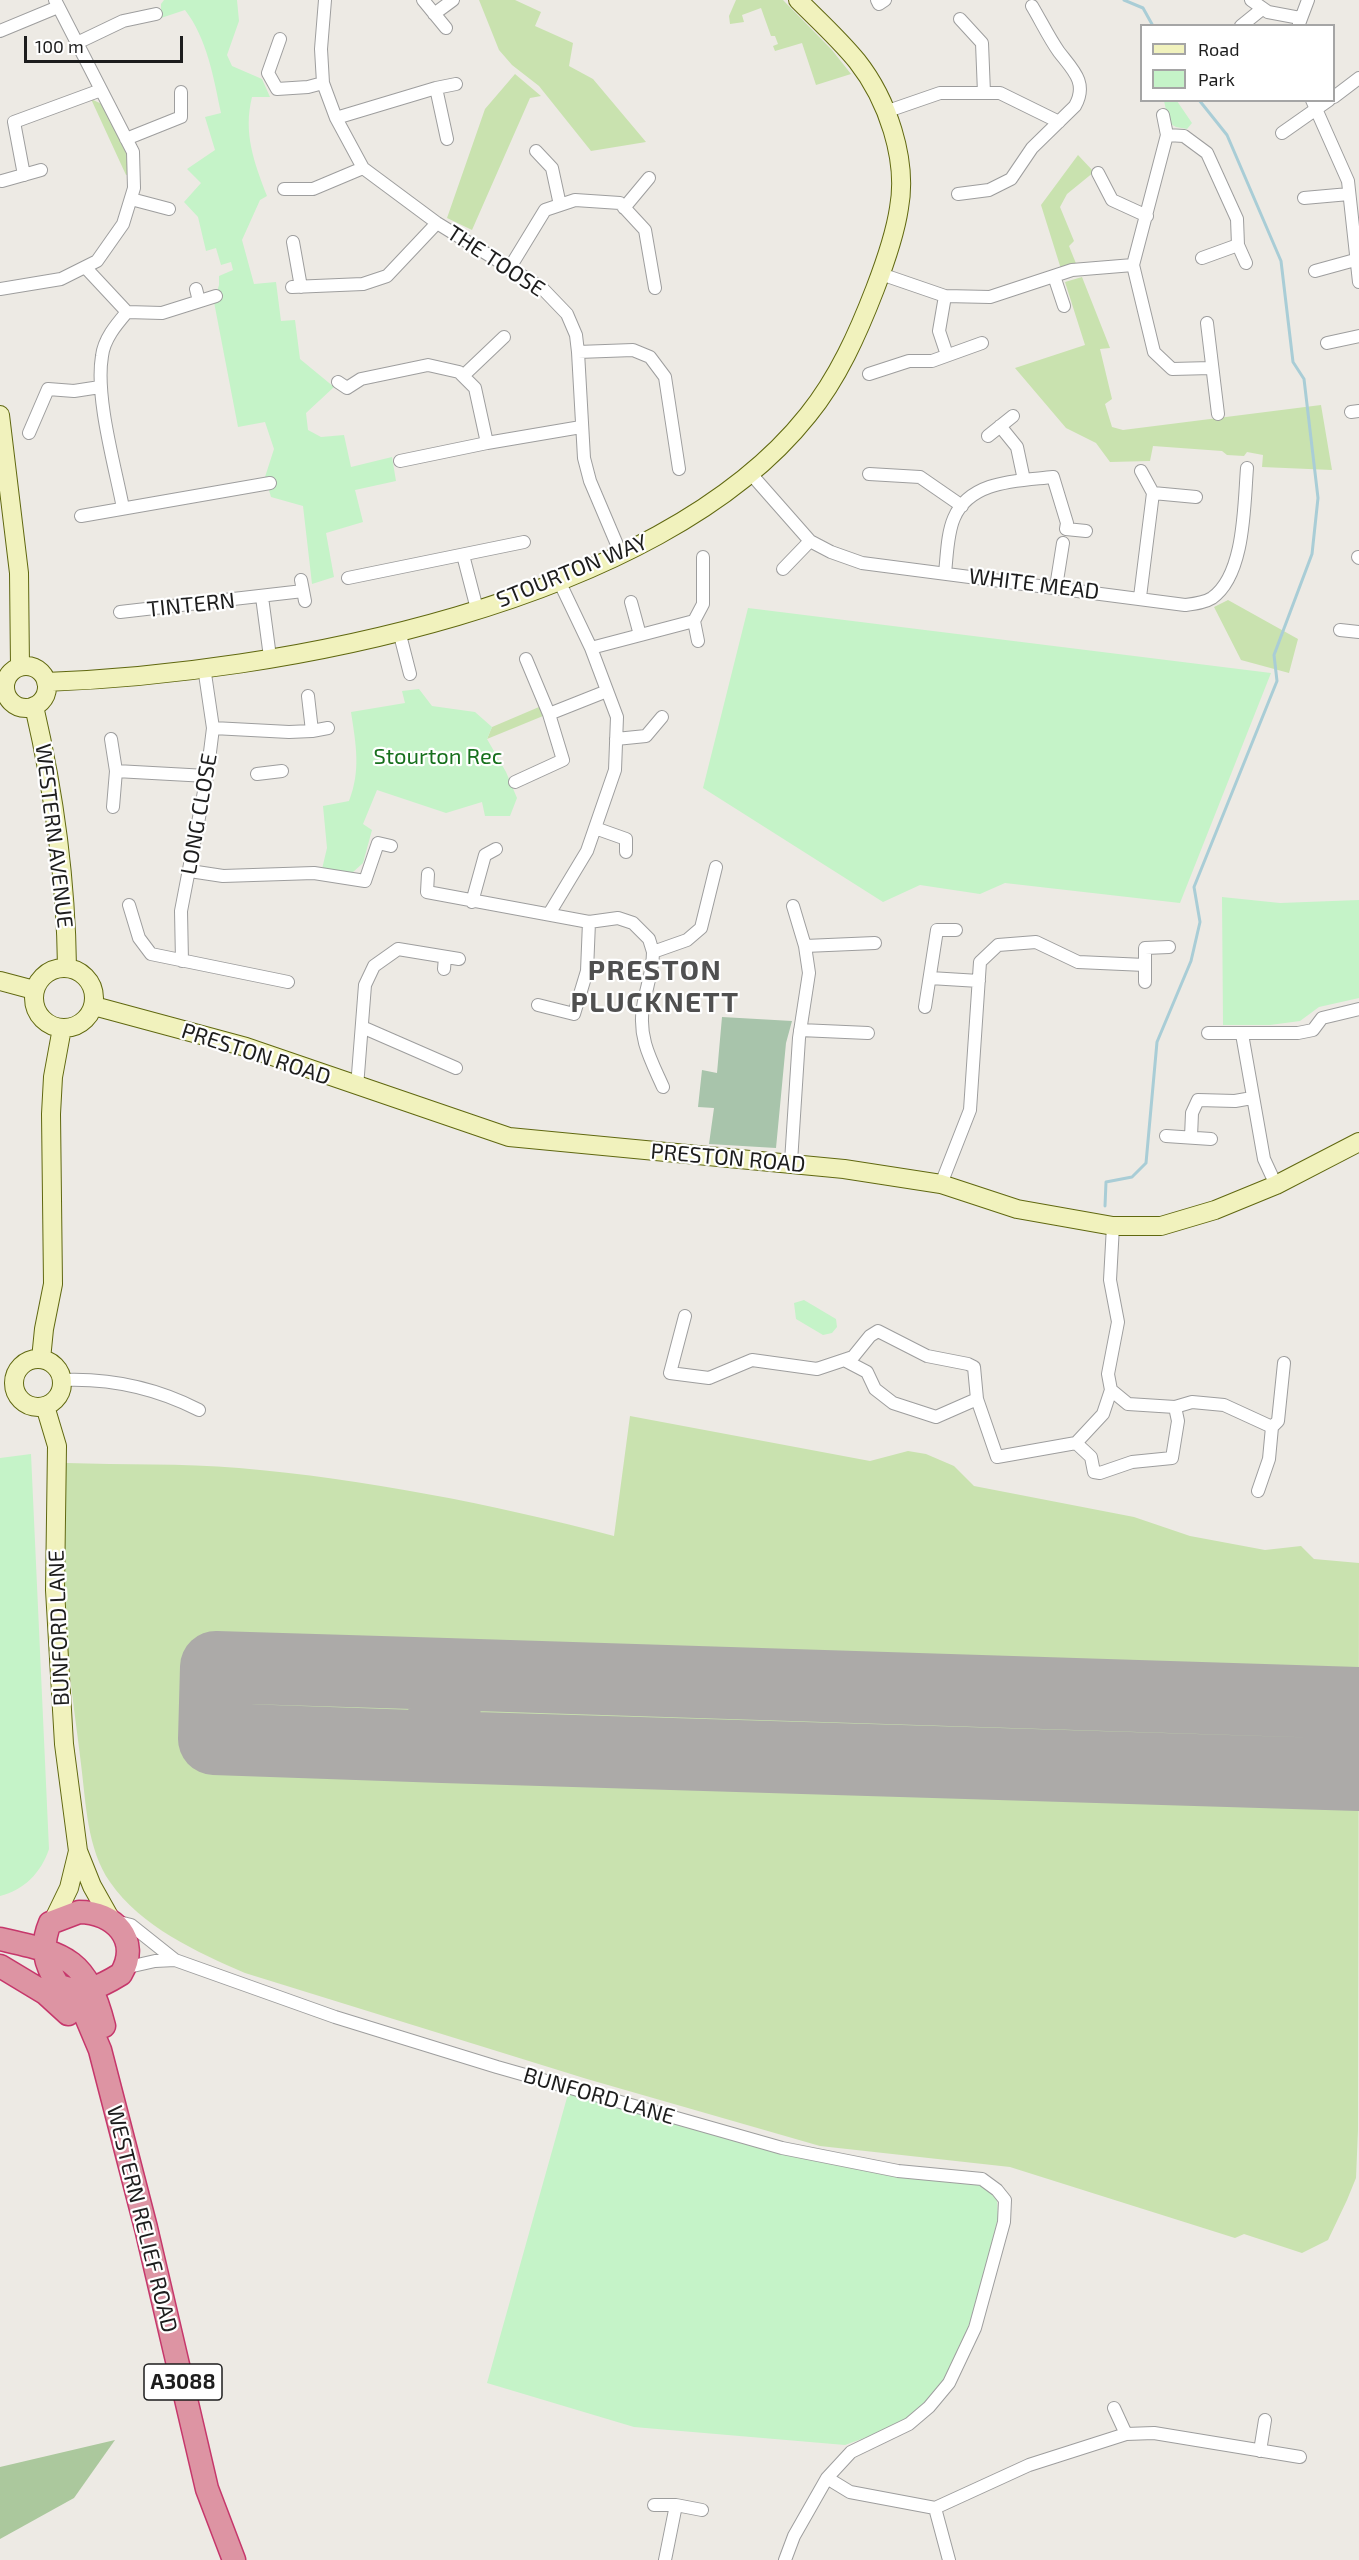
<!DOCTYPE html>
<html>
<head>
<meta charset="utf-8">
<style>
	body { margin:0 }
	#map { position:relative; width:1359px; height:2560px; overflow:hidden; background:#edeae4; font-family:"Exo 2",sans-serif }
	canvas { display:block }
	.legend { position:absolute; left:1140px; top:24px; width:195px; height:78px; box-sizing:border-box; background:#fff; border:2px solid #a5a5a5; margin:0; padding:8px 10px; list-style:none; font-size:18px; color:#1d1d1d }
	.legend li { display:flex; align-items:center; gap:12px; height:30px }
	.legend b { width:30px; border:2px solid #a5a5a5 }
	.scale { position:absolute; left:24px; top:36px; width:159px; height:27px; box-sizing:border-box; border:3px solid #1d1d1d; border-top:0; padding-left:8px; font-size:18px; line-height:21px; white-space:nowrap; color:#1d1d1d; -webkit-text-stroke:4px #fff; paint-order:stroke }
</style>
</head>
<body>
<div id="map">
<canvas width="1359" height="2560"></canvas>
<ul class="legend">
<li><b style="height:8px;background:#f1f2bd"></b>Road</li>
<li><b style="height:16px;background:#c5f3c8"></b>Park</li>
</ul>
<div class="scale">100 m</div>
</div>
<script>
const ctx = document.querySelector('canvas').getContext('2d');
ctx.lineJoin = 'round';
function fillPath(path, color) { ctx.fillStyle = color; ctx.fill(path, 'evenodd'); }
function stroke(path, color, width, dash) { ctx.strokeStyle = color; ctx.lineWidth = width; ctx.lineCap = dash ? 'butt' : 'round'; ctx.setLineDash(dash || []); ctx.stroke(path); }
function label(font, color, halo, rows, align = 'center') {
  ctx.font = font + ' "Exo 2",sans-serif'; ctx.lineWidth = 4.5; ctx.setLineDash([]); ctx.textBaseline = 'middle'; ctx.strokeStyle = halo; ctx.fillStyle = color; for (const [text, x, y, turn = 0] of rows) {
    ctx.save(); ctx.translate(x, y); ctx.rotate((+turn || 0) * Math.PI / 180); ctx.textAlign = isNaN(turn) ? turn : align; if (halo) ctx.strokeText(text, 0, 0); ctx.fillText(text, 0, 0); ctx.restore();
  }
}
fillPath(new Path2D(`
	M479 0H515L541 12 535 26 573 43 569 66 593 79 646 142 591 151 539 86 512 65 499 50Z
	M736 0H783L832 50 851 74 816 85 802 43 775 51 773 46 778 44 775 36H771L761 8 742 15 744 22 730 24 729 16Z
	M515 74 541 96 530 98 472 230 447 218 485 109Z
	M91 99 104 105 127 153 129 174 126 175Z
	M1078 155 1094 172 1067 194 1060 207 1074 241 1069 246 1077 266 1061 269 1041 205Z
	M1082 277 1110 348 1100 349 1112 399 1105 404 1112 427 1123 430 1321 405 1332 470 1262 467 1263 455 1247 452 1244 456 1227 455 1222 451 1153 446 1150 461 1110 462 1096 443 1066 428 1015 368 1085 345 1065 282Z
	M1228 600 1298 639 1289 673 1241 660 1214 607Z
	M539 707 543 716 487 739 492 727Z
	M630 1416 870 1461 908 1451 926 1454 954 1466 974 1486 1134 1517 1190 1536 1265 1550 1301 1546 1314 1559 1359 1563 1358 2130 1356 2178 1347 2200 1328 2240 1302 2253 1244 2234 1235 2238 1010 2167 820 2146 587 2079 245 1973C197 1952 141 1927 110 1882 87 1849 86 1803 81 1764 75 1714 67 1664 65 1614 64 1564 66 1514 66 1463 123 1465 182 1463 239 1468 365 1479 492 1504 614 1536Z`), '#c9e2af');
fillPath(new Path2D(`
	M115 2440 74 2498 0 2539V2467Z`), '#abc89d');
fillPath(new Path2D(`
	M722 1017 792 1021 786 1043 776 1148 709 1144 714 1108 698 1107 702 1070 717 1073Z`), '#a8c4ab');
fillPath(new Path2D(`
	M164 0H237L239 21 227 55 232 66 262 79 270 97H252C243 133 254 162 267 196L260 200 242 240 254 284 276 282 281 321 295 320 300 359 334 387 306 413 308 430 321 437 344 435 351 467 392 457 396 481 355 490 363 522 326 533 334 577 312 584 303 506 271 497 265 477 274 449 265 422 238 427 214 302 219 285V276L233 270 231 262 221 265 216 248 206 251 198 217 184 202 201 183 187 169 215 150 205 117 221 113C214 79 207 38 185 10L161 18V4Z
	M1164 101H1177L1192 123 1187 129 1176 127 1169 123Z
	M748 608 1271 673 1180 903 1005 883 980 894 920 885 883 902 703 788Z
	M419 689 432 706 475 712 492 727 487 739 506 772 517 798 510 816H485L482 802 446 813 377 790 363 824 372 830 363 863 352 873 322 869 327 848 323 806 349 801C361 770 356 745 351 712L405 703 402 691Z
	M1222 897 1280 903 1359 900V998L1319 1007 1300 1021 1270 1025H1223Z
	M804 1300 836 1319 837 1327 832 1333 823 1335 796 1319 794 1303Z
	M31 1454 49 1849C41 1873 24 1890 0 1896V1458Z
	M568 2094 714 2134 983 2184 997 2200 998 2218 990 2250 969 2325 954 2363 936 2391 903 2424 845 2445 634 2427 487 2383Z`), '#c5f3c8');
stroke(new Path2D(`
	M1124 0 1143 8 1153 26
	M1105 1206 1106 1182 1132 1177 1146 1163 1157 1042 1191 961 1200 922 1194 887 1277 681 1274 655 1312 554 1318 498 1304 379 1293 362 1281 261 1227 135 1199 100`), '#a9cdd6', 3);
stroke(new Path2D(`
	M216 1667 446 1674 443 1747 214 1739Z
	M1359 1703 446 1674 443 1747 1359 1775`), '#acaaa8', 72);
const street = new Path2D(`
	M325 0 321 49 323 83 336 118 363 168 437 223 542 288 567 314 576 335 578 352 584 458 590 481 621 554
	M423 0 446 28
	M877 0 879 4 885 0
	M1251 0 1268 12 1300 18
	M434 14 453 0
	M960 19 982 43 984 93
	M1299 24 1308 0
	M1241 26 1262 9
	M0 31 58 7
	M280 39 268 73 277 89 308 87 323 83
	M77 43 123 21 156 14
	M436 88 447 139
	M1334 97 1359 78
	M1312 100 1348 181 1359 282
	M885 112 940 93H1000L1059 122
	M1163 115 1167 135
	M336 118 436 88 456 84
	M1282 133 1329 100
	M126 139 181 117V92
	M536 151 552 168 560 205
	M1098 173 1112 200 1147 216
	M24 175 14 122 101 90
	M2 181 41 170
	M284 189H313L363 168
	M958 194 989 190 1011 179 1032 148 1075 106C1088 83 1073 70 1059 52 1049 38 1041 21 1032 6
	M1304 198 1349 194
	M131 199 169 209
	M624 208 649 178
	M293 242 301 287
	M1238 245 1246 263
	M1202 258 1238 245 1237 219 1207 153 1184 136 1167 135 1133 265 1154 352 1172 369 1211 368
	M85 267 127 312 162 313 216 296
	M509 269 545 210 575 200 620 203 645 230 655 288
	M1315 271 1355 260
	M881 274 945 296 990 297 1072 270 1133 265
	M1054 276 1064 306
	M292 287 363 284 387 276 437 223
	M0 289 61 279 97 261 123 224 134 188 133 152 55 0
	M196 289 199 301
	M945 296 939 331 947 355
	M1207 323 1218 414
	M1327 343 1359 336
	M578 352 633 350 650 357 665 377 679 469
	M869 374 909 361H932L982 343
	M463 376 504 337
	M338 382 347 388 361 379 428 365 459 372 475 388 487 443
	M1351 412 1359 411
	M1000 426 1017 447 1024 480
	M29 433 48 389 74 391 100 387
	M988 436 1013 416
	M400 461 487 443 581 427
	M751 474 810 541 831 552 862 563 1185 605C1194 604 1204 603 1212 598 1245 575 1244 505 1247 468
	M869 474 920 477 962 506
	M1153 493 1196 497
	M123 508C115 466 95 397 102 356 104 339 116 325 127 312
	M81 516 270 483
	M463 555 477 609
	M1358 557 1359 558
	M783 569 810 541
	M945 573C947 556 947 534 954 518 970 480 1018 481 1053 477L1067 523 1066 529 1086 531
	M348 578 524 542
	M301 580 305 601
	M1056 587 1063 543
	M262 597 270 657
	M1140 597 1153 493 1141 471
	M631 602 640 635
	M120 612 303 591
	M694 621 698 641
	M1340 630 1359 632
	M399 631 410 674
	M591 648 694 621 703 604V557
	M549 714 607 691
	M213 728 289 732 312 731 308 696
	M312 731 328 728
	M111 739 116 771 113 807
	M616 739 646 736 662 717
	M116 771 207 776
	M257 774 282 771
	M515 782 563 760 549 714 526 659
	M595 828 626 839V852
	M190 871 223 876 314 873 365 881 378 843 391 846
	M428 874 427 892 589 922 618 918 633 923 649 939 653 952 687 940 701 928 716 867
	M472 902 485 855 496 849
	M129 905 139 938 151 954 288 982
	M549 914 587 851 615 770 617 717 591 648 559 581
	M805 946 875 943
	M653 952C653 971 646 988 643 1007 638 1038 651 1060 663 1087
	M182 961 181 911 207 776 213 728 204 667
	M444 969 445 957
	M930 978 979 981
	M1145 982V948L1169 947
	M538 1005 574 1014 587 971 589 922
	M925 1007 937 930H956
	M362 1027 456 1068
	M800 1030 868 1033
	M1208 1033H1298L1313 1030 1322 1018 1359 1009
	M1242 1034 1264 1159 1276 1185
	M357 1087 365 985 374 966 398 949 459 959
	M1166 1136 1211 1139
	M1191 1137 1192 1113 1198 1100 1235 1101 1252 1098
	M791 1162 799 1038 809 973 805 946 793 906
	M941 1184 970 1110 980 962 998 945 1036 942 1078 962 1145 965
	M685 1316 670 1373 709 1378 752 1360 817 1369 853 1357 870 1336 878 1331 927 1356 968 1364 974 1367 977 1399 997 1457 1076 1443 1103 1414 1111 1390 1108 1374 1118 1322 1110 1280 1113 1226
	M846 1361 867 1372 875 1389 893 1403 936 1417 977 1399
	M62 1380C110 1378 156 1388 199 1410
	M1111 1390 1128 1404 1175 1407 1192 1402 1224 1405 1272 1427 1278 1421 1284 1363
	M1076 1443 1091 1457 1094 1472 1100 1473 1132 1462 1172 1458 1178 1421 1175 1407
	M1258 1491 1269 1459 1272 1427
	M115 1921 131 1925 175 1960 335 2017 497 2067 782 2148 898 2171 982 2179 997 2190 1005 2200 1004 2222 975 2328 949 2383 929 2407 909 2424 851 2452 827 2478 794 2536 785 2560
	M124 1968 155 1961 175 1960
	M1114 2408 1126 2434
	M1260 2451 1265 2420
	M827 2478 850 2492 935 2508 1029 2465 1126 2434 1154 2433 1300 2457
	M654 2505H676L702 2510
	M935 2508 949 2560
	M665 2560 676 2505`);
const secondary = new Path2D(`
	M0 415 19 573 20 667
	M5 687a21 21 0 1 1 42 0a21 21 0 1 1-42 0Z
	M46 682C275 674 658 604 808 415 838 378 858 333 875 289 885 263 895 235 899 208 908 159 887 99 857 61 839 39 818 20 798 0
	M34 706C54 792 66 879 67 967
	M34 998a30 30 0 1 1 60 0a30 30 0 1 1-60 0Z
	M0 981 34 990
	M94 1006 246 1047 509 1137 844 1169 941 1184 1017 1209 1113 1226H1161L1215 1210 1276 1185 1359 1142
	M41 1359 44 1329 53 1284 51 1114 53 1077 62 1028
	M14 1383a24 24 0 1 1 48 0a24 24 0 1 1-48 0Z
	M45 1406 57 1446 55 1590 64 1744 78 1851 92 1886 110 1918
	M53 1921 69 1888 78 1851`);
const highway = new Path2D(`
	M79 1912C114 1912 141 1940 121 1974 100 1987 83 1996 58 1985 45 1964 40 1947 50 1923Z
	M0 1939C65 1954 86 1956 104 2026
	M0 1966 45 1993 68 2014
	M63 1987 84 2012 100 2050 146 2228 207 2489 234 2560`);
stroke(street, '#9e9e9e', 14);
stroke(secondary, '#606810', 20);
stroke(highway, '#c6376b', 25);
stroke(street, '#fff', 12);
stroke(secondary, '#f1f2bd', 18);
stroke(highway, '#dd94a3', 22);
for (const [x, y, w] of [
	[183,2382,78]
]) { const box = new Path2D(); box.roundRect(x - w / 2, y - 18, w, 36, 4.5); ctx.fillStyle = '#fff'; ctx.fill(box); stroke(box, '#1d1d1d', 1.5); }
label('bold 21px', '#1d1d1d', null, [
	["A3088",183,2382]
]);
label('22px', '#1d1d1d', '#fff', [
	["THE TOOSE",496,261,33],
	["STOURTON WAY",572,571,-22],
	["WHITE MEAD",1034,584,7],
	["TINTERN",191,605,-6],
	["LONG CLOSE",199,814,-80],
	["WESTERN AVENUE",54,836,83],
	["PRESTON ROAD",256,1054,18],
	["PRESTON ROAD",728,1158,5],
	["BUNFORD LANE",59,1628,-92],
	["BUNFORD LANE",599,2096,16],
	["WESTERN RELIEF ROAD",142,2219,76]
]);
label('22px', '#17701d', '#fff', [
	["Stourton Rec",438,757]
]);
ctx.letterSpacing = '1.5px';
label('bold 28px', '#505050', '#fff', [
	["PRESTON",655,971],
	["PLUCKNETT",655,1003]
]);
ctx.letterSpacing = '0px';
</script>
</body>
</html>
